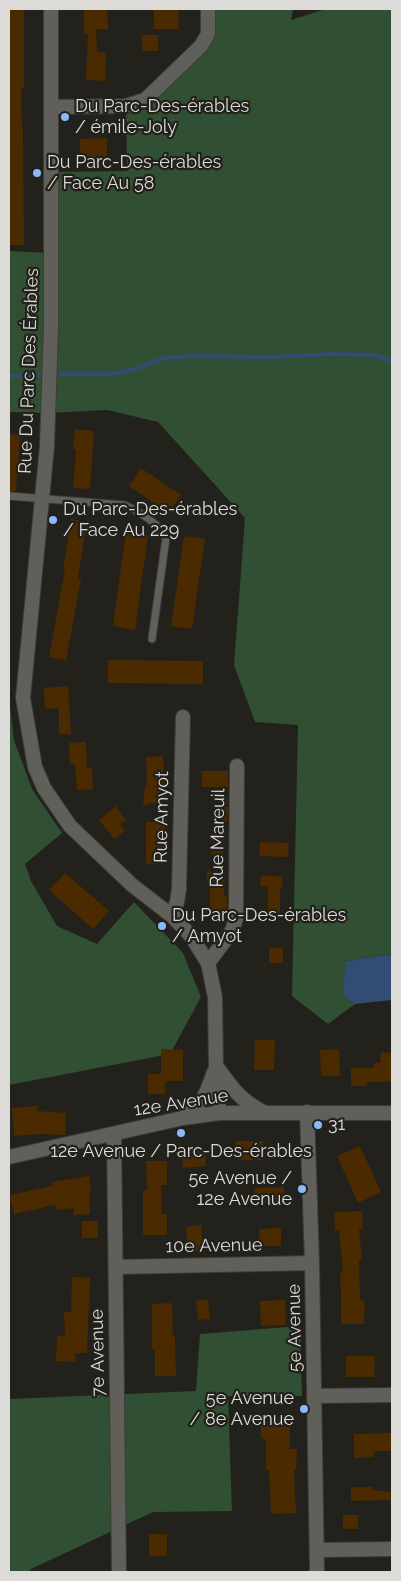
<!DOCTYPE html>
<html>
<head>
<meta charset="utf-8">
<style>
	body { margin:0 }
	#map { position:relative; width:401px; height:1581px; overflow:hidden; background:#22211c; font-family:Raleway,sans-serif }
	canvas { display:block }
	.frame { position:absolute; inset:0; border:10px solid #dcdbd8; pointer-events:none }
</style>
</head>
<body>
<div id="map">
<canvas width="401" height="1581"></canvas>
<div class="frame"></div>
</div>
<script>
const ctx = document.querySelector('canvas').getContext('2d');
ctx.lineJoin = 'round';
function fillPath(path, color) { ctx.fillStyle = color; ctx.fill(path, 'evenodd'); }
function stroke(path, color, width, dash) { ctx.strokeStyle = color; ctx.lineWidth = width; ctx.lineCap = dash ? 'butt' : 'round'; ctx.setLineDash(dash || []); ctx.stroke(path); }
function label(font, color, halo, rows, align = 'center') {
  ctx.font = font + ' Raleway,sans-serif'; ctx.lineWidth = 4.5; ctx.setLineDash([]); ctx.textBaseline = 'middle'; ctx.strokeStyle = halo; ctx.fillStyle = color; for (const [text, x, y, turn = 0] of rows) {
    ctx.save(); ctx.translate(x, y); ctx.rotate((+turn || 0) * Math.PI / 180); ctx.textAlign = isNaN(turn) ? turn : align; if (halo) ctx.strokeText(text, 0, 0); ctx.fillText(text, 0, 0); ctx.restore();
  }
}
fillPath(new Path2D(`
	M208 9H293L291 20 326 9H392V954L346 961 345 998 355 1004 328 1024 292 996 298 725 255 722 234 665 245 518 158 422 107 410 48 413 9 412V251L50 253 51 172 127 171 126 106 145 100 201 46Z
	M9 697 14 740 32 789 62 833 25 864 31 881 57 926 97 944 134 902 183 953 201 997 170 1054 9 1085Z
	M300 1326 302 1396H228L232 1511 153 1512 31 1569 29 1572H9V1399L196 1391 200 1334Z`), '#314f32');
fillPath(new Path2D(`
	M392 954V1000L355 1004 345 998 343 986 346 961Z`), '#324d73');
stroke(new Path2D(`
	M60 374H112L136 369 164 358 192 356 271 357 333 354 375 355 392 361
	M9 376 39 375`), '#324d73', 4);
fillPath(new Path2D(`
	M9 9H24V88L21 89 22 126H23L24 245H9Z
	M84 9H107L108 29H96L97 52 106 53 105 81 86 80 88 34H84Z
	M154 9H178L179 29H154Z
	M142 35H158V51H142Z
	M107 138V160H80V139Z
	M75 429 94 431 90 489 73 488 76 450 73 449Z
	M9 434 20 435 16 491H9Z
	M141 468 181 495 168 513 129 486Z
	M71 519 87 522 78 578 81 579 66 660 49 657 65 569H63Z
	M126 532 148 535 135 630 113 626Z
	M184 536 205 539 192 629 171 626Z
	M108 660 203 661V684L108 683Z
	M68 686 71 734H59V708L45 709 44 688Z
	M86 742 87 768H92L93 789 77 790 75 764H70L69 743Z
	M163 756 164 786 162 804 149 803 143 807 145 785H147L146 757Z
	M202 771H228V787H202Z
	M116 806 126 820 120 824 125 831 114 839 99 820Z
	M214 807H228L227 822H224L223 855H212Z
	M146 822H165V864H146Z
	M260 842 289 843 288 857 259 856Z
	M207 871 225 872 224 896H227V914L210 915V882H207Z
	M65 873 109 911 93 929 49 890Z
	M261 875 283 877 282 888H280V914H268V887L260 886Z
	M269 948H283V963H269Z
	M255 1040H275L274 1070H254Z
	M161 1049 183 1050V1081H165V1094H148V1074H161Z
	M339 1049 340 1076H321L320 1050Z
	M381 1052 392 1053V1082H367V1086H351V1068H374V1063H380Z
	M37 1106V1111L66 1113 65 1135 40 1134 14 1136 12 1108Z
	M236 1141H263V1160H237Z
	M360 1146 381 1192 358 1203 337 1156Z
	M194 1150H205L206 1166 183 1168 182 1154 194 1155Z
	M146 1161H167V1185H161L162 1214H167V1235H143V1190H147Z
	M89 1176 91 1192H89L90 1214 74 1215V1208L56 1210 55 1205 14 1214 10 1195 52 1186V1182Z
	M284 1187 285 1202 255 1203 254 1188Z
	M362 1211 363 1229H359L362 1260 359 1261 360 1300 365 1301 364 1324H341V1292L340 1273 343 1272 339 1230 335 1231 334 1212Z
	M82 1221H98V1238H82Z
	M201 1225 203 1250 188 1252 186 1227Z
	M281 1228V1246H259V1229Z
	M72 1277 90 1278 87 1353H75V1362L56 1361 57 1336H65L64 1312H71Z
	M208 1300 210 1319 198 1320 196 1301Z
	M285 1300 286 1325 261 1326 260 1301Z
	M172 1303 173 1336H175L176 1376H155V1349H152V1304Z
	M346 1356H375L374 1377H346Z
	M290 1418V1449H297L296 1470H294L296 1513 271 1514 269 1470H266V1439H261V1419Z
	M392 1433V1451H374V1457L354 1458V1434Z
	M351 1487H372V1490L392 1492V1500L351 1501Z
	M343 1515H358V1529H343Z
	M149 1534H167V1556H149Z`), '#4b2a00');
const service = new Path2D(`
	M9 496 124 505C137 510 161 525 166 538L152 639`);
const minor = new Path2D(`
	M51 9V328L47 446 23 698 35 767 44 788 70 826 132 885 172 916 191 936 208 963 215 997 216 1066 219 1113
	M51 107 126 106 145 100 201 46 208 34V9
	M172 916 177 902 179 889 183 717
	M208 963 232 931 236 918 237 766
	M217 1067C232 1088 240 1100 263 1112
	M307 1112 312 1263 317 1572
	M184 1117C204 1102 206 1095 214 1072
	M114 1134 119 1572
	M9 1157 183 1118 219 1113H392
	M116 1267 312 1263
	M314 1396 392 1395
	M317 1550 392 1549`);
stroke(service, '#3e3c39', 9);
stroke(minor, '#3e3c39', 16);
stroke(service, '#605f5a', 7);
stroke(minor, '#605f5a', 14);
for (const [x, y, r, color] of [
	[65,117,5,"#89bafc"],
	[37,173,5,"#89bafc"],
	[53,520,5,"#89bafc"],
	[162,926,5,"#89bafc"],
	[318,1125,5,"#89bafc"],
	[181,1133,5,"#89bafc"],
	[302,1189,5,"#89bafc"],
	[304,1409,5,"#89bafc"]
]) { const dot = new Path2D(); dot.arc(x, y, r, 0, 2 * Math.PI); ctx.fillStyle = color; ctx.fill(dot); stroke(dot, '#22211c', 2); }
label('18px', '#dcdbd8', '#22211c', [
	["Du Parc-Des-érables",75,107],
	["/ émile-Joly",75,128],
	["Du Parc-Des-érables",47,163],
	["/ Face Au 58",47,184],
	["Du Parc-Des-érables",63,510],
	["/ Face Au 229",63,531],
	["Du Parc-Des-érables",172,916],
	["/ Amyot",172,937],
	["31",328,1125],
	["12e Avenue / Parc-Des-érables",181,1152,"center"],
	["5e Avenue /",292,1179,"right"],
	["12e Avenue",292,1200,"right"],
	["5e Avenue",294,1399,"right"],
	["/ 8e Avenue",294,1420,"right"]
], 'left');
label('18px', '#dcdbd8', '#22211c', [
	["Rue Du Parc Des Érables",29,371,-88],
	["Rue Amyot",162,817,-89],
	["Rue Mareuil",218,838,-89],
	["12e Avenue",181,1103,-9],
	["10e Avenue",214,1246,-1],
	["5e Avenue",295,1328,-91],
	["7e Avenue",98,1353,-91]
]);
</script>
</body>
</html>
